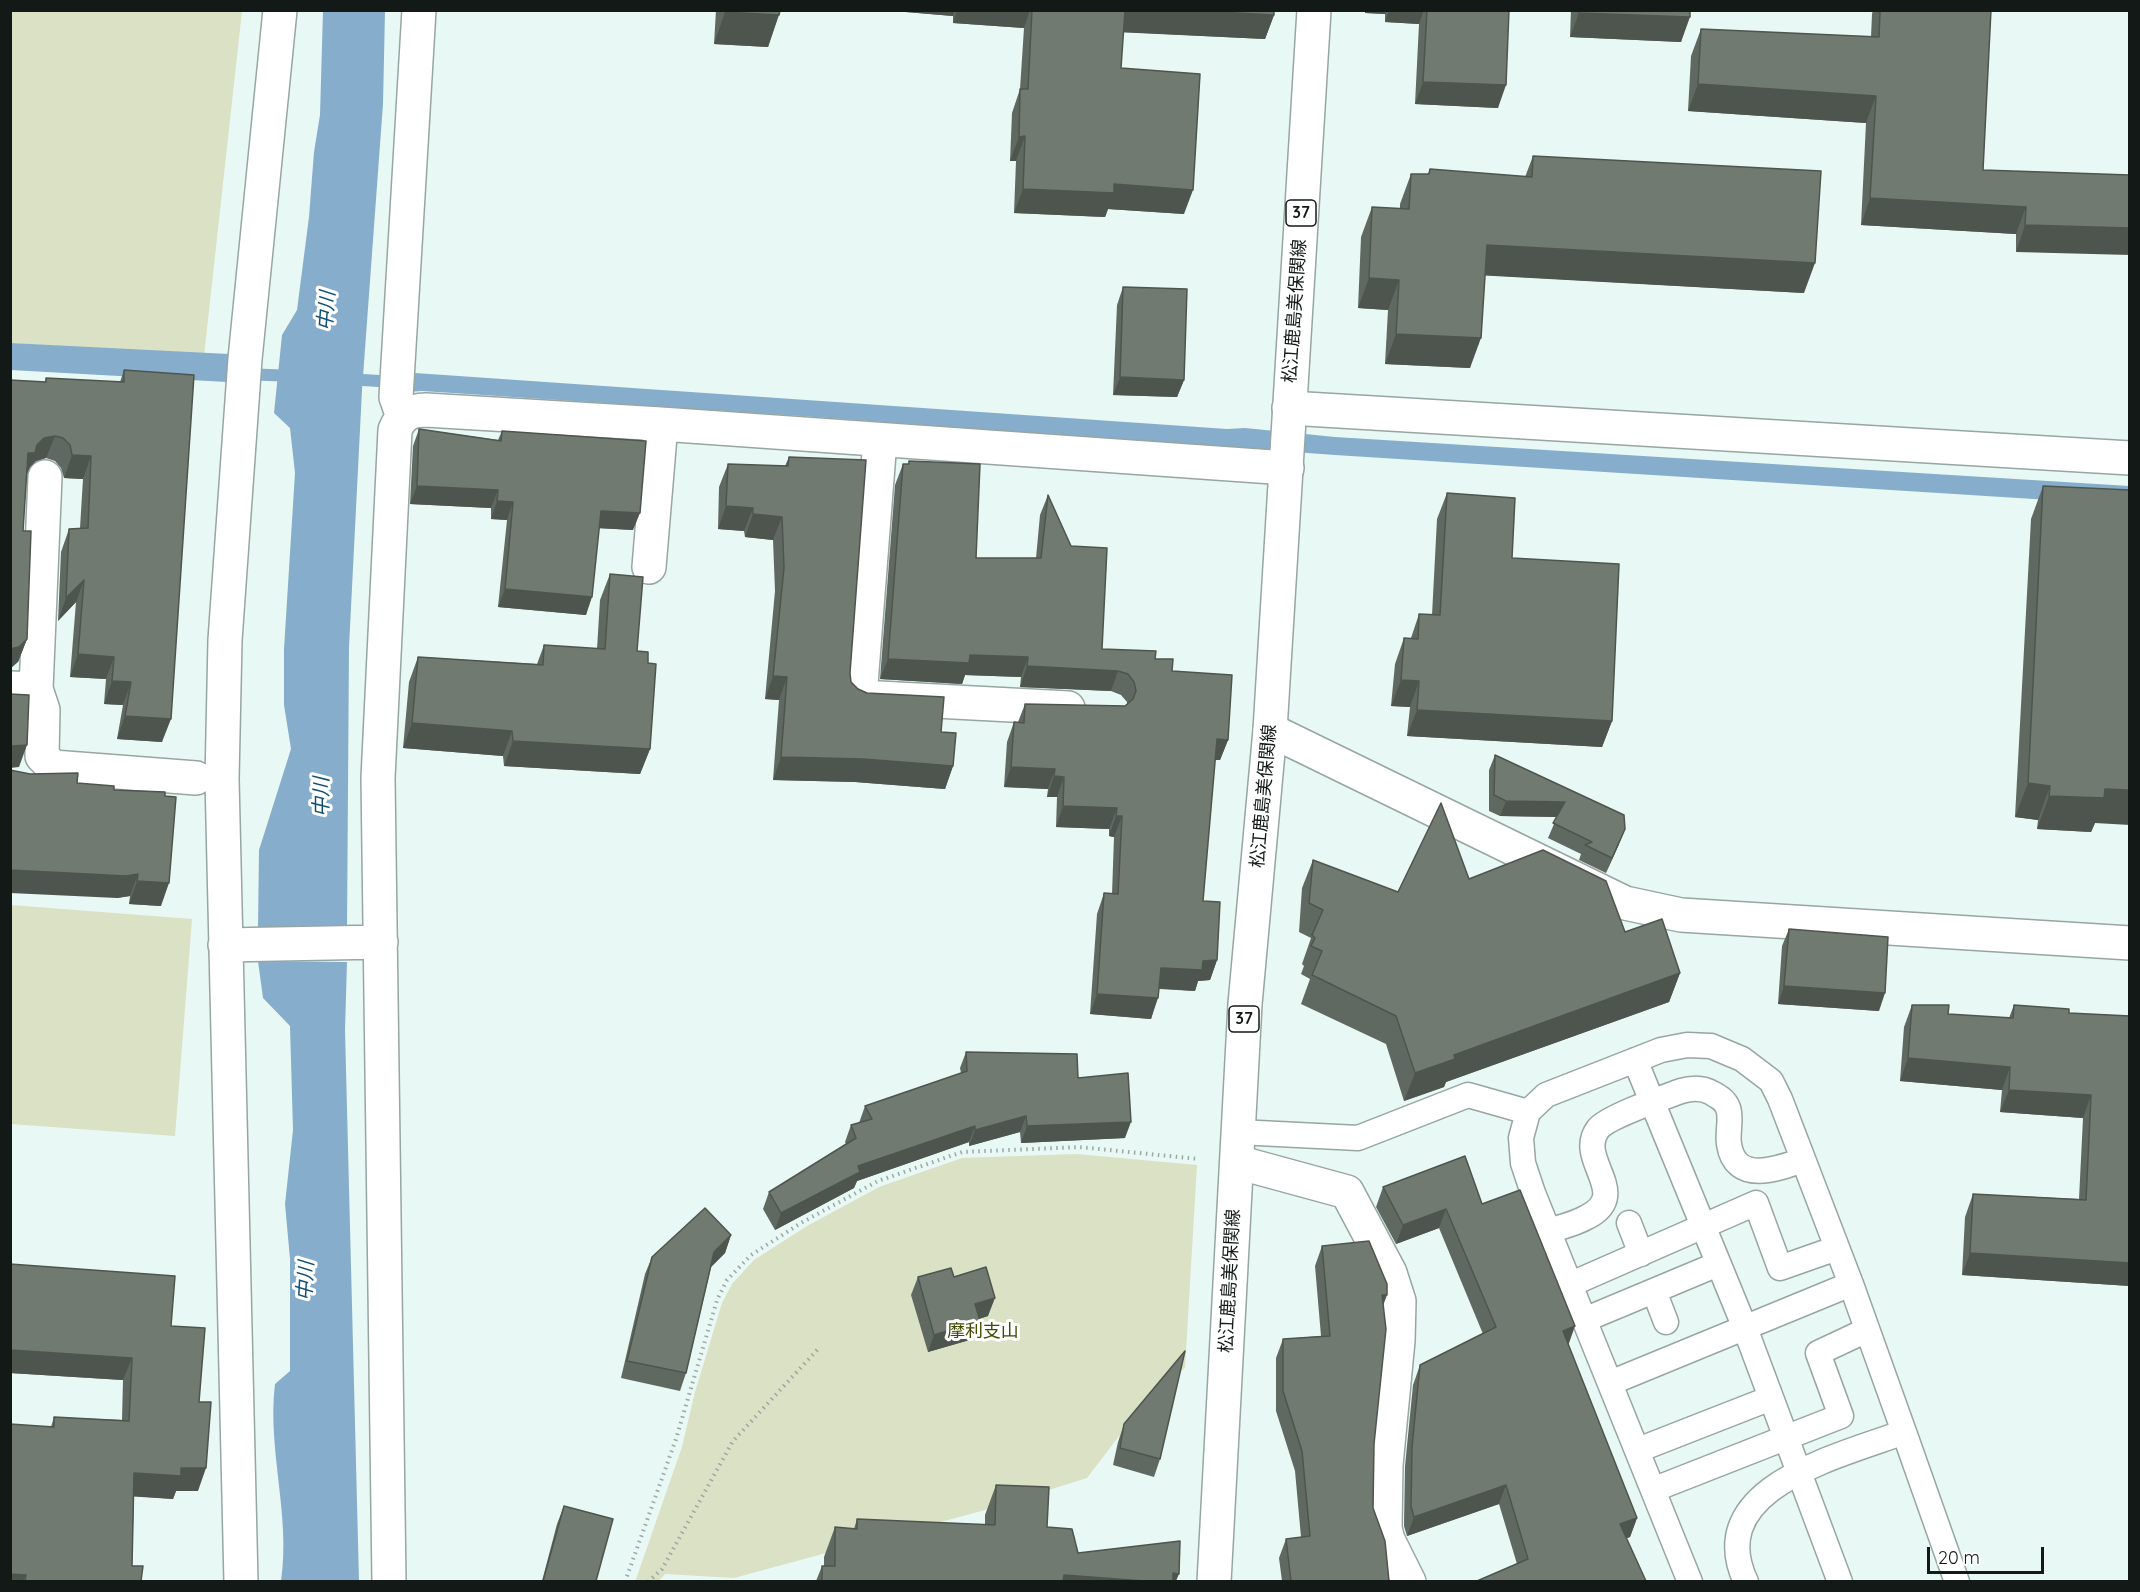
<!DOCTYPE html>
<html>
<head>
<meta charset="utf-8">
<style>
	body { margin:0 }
	#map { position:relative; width:2140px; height:1592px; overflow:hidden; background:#e8f8f4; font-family:Quicksand,sans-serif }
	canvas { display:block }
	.frame { position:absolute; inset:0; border:12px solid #131917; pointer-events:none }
	.scale { position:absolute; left:1927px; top:1547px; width:117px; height:27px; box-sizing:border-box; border:3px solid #131917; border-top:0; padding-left:8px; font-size:18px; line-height:21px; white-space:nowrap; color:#131917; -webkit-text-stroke:4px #fff; paint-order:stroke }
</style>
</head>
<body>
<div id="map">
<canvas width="2140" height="1592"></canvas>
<div class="frame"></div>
<div class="scale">20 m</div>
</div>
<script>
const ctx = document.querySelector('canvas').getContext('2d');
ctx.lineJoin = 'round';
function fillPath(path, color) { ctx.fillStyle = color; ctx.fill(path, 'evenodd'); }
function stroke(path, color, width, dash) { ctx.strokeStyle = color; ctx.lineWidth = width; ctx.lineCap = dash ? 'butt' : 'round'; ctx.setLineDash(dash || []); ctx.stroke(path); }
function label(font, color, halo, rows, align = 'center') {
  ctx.font = font + ' Quicksand,"Noto Sans JP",sans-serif'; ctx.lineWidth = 6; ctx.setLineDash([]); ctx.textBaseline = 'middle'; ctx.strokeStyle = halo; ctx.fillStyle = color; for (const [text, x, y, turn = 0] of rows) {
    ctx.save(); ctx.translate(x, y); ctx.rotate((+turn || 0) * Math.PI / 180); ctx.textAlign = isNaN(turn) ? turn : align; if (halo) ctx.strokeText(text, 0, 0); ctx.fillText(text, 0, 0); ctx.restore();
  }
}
fillPath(new Path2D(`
	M10 11H242L204 356 11 343Z
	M11 905 192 919 175 1136 11 1124Z
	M1076 1154 1197 1165 1185 1368 1155 1389 1087 1478 985 1510 734 1578 665 1574 659 1581 635 1582 682 1447 695 1392 722 1303 732 1284 754 1260 807 1226 879 1187 962 1158Z`), '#dae1c4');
fillPath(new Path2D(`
	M323 11H385L383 104 362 390 349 647 347 928H258L259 850 291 749 284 705V649L295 473 290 428 274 413 282 335 297 310 309 217 314 152 320 115Z
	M10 343 229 354 227 382 11 370Z
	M395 368 415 373 1227 429 1245 428 1335 437 2129 486V505L1335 455 801 416 422 391 394 393Z
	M258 961 347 962 345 1030 359 1581H281C291 1516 267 1450 275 1384L290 1371V1259L285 1204 293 1130 290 1026 263 998Z`), '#86adcb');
stroke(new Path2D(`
	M245 374 293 376
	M347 379 395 382`), '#86adcb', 12);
const service = new Path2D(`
	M1635 1060 1745 1328 1840 1582
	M1238 1132 1358 1138 1468 1095 1528 1112
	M1629 1223 1641 1254
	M1548 1231C1561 1227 1575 1224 1587 1217 1633 1194 1575 1159 1598 1129 1607 1117 1665 1097 1681 1091 1691 1088 1702 1087 1712 1093 1719 1097 1725 1100 1728 1108 1732 1119 1727 1133 1729 1144 1735 1185 1778 1169 1803 1160
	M1569 1285 1756 1203 1780 1268 1837 1248
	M1654 1291 1666 1322
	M1584 1320 1718 1264
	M1610 1383 1851 1284 1904 1432C1841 1456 1701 1487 1746 1582
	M1904 1432 1957 1582
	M1638 1450 1771 1398
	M1655 1489 1841 1416 1818 1353 1867 1330
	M1690 1582 1533 1193 1523 1163 1521 1138 1528 1112 1546 1095 1661 1050 1687 1045 1711 1046 1742 1059 1771 1081 1780 1099 1851 1284`);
const minor = new Path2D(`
	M1289 408 2130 458
	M403 417 396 397 419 10
	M880 440 860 697 1068 708
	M649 567 661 424
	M10 688 36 689 43 710 42 756 53 767 196 778
	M36 689 45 477
	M1270 730 1625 903 1681 915 2130 943
	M225 945 381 942
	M1237 1162 1347 1192 1390 1273 1399 1301 1398 1341 1386 1465 1385 1528 1388 1540 1409 1582
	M241 1582 222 779 225 640 245 359 280 10
	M389 1582 378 778 395 430C401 415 410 410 426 410L661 424 1287 468`);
const primary = new Path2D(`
	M1214 1582 1245 1004 1270 730 1314 10`);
stroke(service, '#96a6a2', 27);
stroke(minor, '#96a6a2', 36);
stroke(primary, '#96a6a2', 36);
stroke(new Path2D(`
	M625 1582 676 1439 717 1300 727 1280 751 1255 801 1223 878 1181 962 1152 1079 1147 1199 1159
	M648 1582 662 1569 733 1441 819 1348`), '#9ba7a4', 4, [1.5, 4.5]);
stroke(service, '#fff', 24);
stroke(minor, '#fff', 33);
stroke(primary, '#fff', 33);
fillPath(new Path2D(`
	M716 10H780L768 47 714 44Z
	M882 10H1274V15L1265 39 1123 32 1121 68 1184 214 1108 209 1105 217 1014 213 1016 161H1010L1012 113 1020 89 1024 28 953 23V16Z
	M1365 10H1509L1498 108 1415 104 1419 24 1385 22V14L1365 13Z
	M1571 10H1690L1681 42 1570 37Z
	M1873 10H1991L1983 170 2130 175 2016 252V234L1861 225 1866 123 1688 111 1691 56 1701 29 1871 37 1872 14Z
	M1533 156 1804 293 1485 275 1470 368 1385 364 1388 310 1358 308 1361 237 1372 207 1400 209V204L1411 174H1428L1430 169 1525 177Z
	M1123 287 1184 380 1177 397 1113 395 1117 305Z
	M124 370 162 742 117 739 123 705 104 704 106 679 70 677 76 602 58 621 61 552 69 529 80 528 83 479 64 478 61 468 55 461 46 458 36 461 30 467 26 476 23 531 27 639 18 662 10 380 45 382 46 378 120 382Z
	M419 429 498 440 502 431 633 530 599 528 586 615 498 607 507 520 491 519V508L410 504 413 446Z
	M789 457 850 673 851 682 858 689 941 732 953 766 945 789 855 782 773 780 779 700 765 699 775 591 773 540 745 537 744 531 718 529 719 487 728 464 785 466Z
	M909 461 976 558H1036L1040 515 1048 495 1102 649 1155 659 1172 671 1228 740 1220 760H1215L1203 901 1217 960 1210 980 1198 981 1195 991 1159 989 1151 1019 1090 1014 1097 914 1104 893 1112 894 1114 837 1109 836V829L1056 827 1057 797H1047L1048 789 1004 787 1007 742 1014 722H1018L1025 704 1125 706 1127 705V702L1121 695 1111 691 1020 687 1021 677 965 675 962 684 880 679 895 485 903 464H908Z
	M2043 486 2095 823 2091 832 2037 829 2038 820 2015 817 2031 519Z
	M1447 493 1512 558 1612 721 1602 747 1407 736 1410 707 1391 706 1395 664 1404 638H1411L1419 614 1432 615 1437 519Z
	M610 574 637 651 650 749 640 774 504 766 503 756 403 748 409 682 418 657 537 664 544 645 597 649 600 600Z
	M1495 755 1619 844 1606 873 1579 860 1581 854 1548 838 1557 817 1500 816 1489 811V770Z
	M77 783 114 790 161 906 129 904 130 896 117 898Z
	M1313 860 1398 892 1469 879 1625 932 1680 973 1669 1002 1446 1082 1444 1087 1404 1101 1386 1044 1301 1004 1310 979 1301 974 1304 966 1302 964 1311 938 1299 932 1302 888Z
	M1789 929 1879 1011 1778 1004 1782 946Z
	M1912 1005 1948 1014 2009 1018 2014 1005 2069 1013 2130 1016V1286L1962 1275 1965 1217 1973 1194 2079 1199 2083 1118 2000 1112 2002 1090 1900 1081 1904 1027Z
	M966 1052 1078 1078 1125 1138 1021 1143 1020 1132 969 1146V1142L857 1181 854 1188 775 1230 763 1209 769 1192 846 1144 845 1142 851 1125 859 1123 865 1106 961 1073 960 1068Z
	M1383 1187 1482 1204 1568 1345 1637 1518 1630 1537 1517 1564 1499 1504 1407 1536 1404 1526 1405 1466 1413 1385 1420 1365 1483 1334 1439 1228 1396 1244 1376 1207Z
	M731 1235 725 1253 711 1267 686 1373 680 1391 621 1378 645 1274 652 1257Z
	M1322 1246 1383 1305 1374 1444 1373 1508 1389 1581H1282L1279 1558 1286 1539 1301 1537 1295 1471 1276 1411V1358L1283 1339 1321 1336 1315 1266Z
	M10 1264 171 1326 199 1402 198 1491H176L173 1499 134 1496 132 1566 141 1581H10L51 1427 54 1417 122 1420 123 1380 10 1373Z
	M918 1277H954L988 1316 979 1319 980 1321 973 1339 928 1352 911 1295Z
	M1124 1424 1160 1459 1154 1477 1113 1465 1118 1442Z
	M996 1485 1078 1553 1176 1581H816L822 1566H824V1557L835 1527 854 1529 857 1519 985 1525V1515Z
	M564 1506 596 1581H542L557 1524Z`), '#606961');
fillPath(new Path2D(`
	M882 10H955L953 16Z
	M957 10H1030L1024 28 953 23Z
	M1124 10H1182L1274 15 1265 39 1116 32Z
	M1366 10H1386L1385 14 1365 13Z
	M1389 10H1424L1419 24 1385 22Z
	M725 12 779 15 768 47 714 44Z
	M1579 13 1690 17 1681 42 1570 37Z
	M1423 82 1506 85 1498 108 1415 104Z
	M1698 84 1876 96 1866 123 1688 111Z
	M1025 136 1016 161H1010L1019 137Z
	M1114 184 1193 190 1184 214 1108 209 1105 217 1014 213 1023 189Z
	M1870 198 2026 207 2016 234 1861 225Z
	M2025 225 2130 228V255L2016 252Z
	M1487 245 1815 263 1804 293 1476 275Z
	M1369 278 1399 280 1388 310 1358 308Z
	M1396 334 1481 338 1470 368 1385 364Z
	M1120 377 1184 380 1177 397 1113 395Z
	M55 436 46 458 36 461 30 467 26 476 28 453 44 438Z
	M72 455 91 456 83 479 64 478Z
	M417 486 498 490 491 508 410 504Z
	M497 501 513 502 507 520 491 519Z
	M726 506 753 508 744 531 718 529Z
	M601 511 640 513 633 530 595 528Z
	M753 514 782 517 773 540 745 537Z
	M84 580 76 602 58 621 66 598Z
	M505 589 592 597 586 615 498 607Z
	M27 639 18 662 10 669V649Z
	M78 654 114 657 106 679 70 677Z
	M970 655 1028 657 1021 677 965 675 962 684 880 679 888 659Z
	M1027 666 1118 671 1111 691 1020 687Z
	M773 676 787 677 779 700 765 699Z
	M1401 680 1419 681 1410 707 1391 706Z
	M112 681 131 682 123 705 104 704Z
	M1417 710 1612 721 1602 747 1407 736Z
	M125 716 171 719 162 742 117 739Z
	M412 723 512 731 503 756 403 748Z
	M1217 739 1228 740 1220 760H1210Z
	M513 741 650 749 640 774 504 766Z
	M27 745 19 767 10 768V747L12 746Z
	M781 757 863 759 953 766 945 789 855 782 773 780Z
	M1011 767 1055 769 1048 789 1004 787Z
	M1054 776 1064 777 1057 797H1047Z
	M2028 783 2050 786 2038 820 2015 817Z
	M2105 789 2130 790V825L2095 823 2091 832 2037 829 2049 796Z
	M1506 801 1565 802 1559 817 1500 816Z
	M1063 806 1117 808 1109 829 1056 827Z
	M1116 816H1122L1114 837 1109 836Z
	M1625 829 1619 844 1606 873 1612 858Z
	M10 870 138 874 130 896 117 898 10 893Z
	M137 881 169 883 161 906 129 904Z
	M1217 960 1210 980 1198 981 1195 991 1153 988 1161 968 1203 961Z
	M1680 973 1669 1002 1446 1082 1444 1087 1404 1101 1415 1073 1454 1055Z
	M1784 986 1885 993 1879 1011 1778 1004Z
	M1097 994 1158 998 1151 1019 1090 1014Z
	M1908 1058 2010 1067 2002 1090 1900 1081Z
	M2009 1090 2091 1095 2083 1118 2000 1112Z
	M1026 1116 1020 1132 969 1146 975 1130Z
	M1131 1122 1125 1138 1021 1143 1027 1126Z
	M975 1126 969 1142 857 1181 854 1188 775 1230 781 1213 858 1166Z
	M1446 1209 1439 1228 1396 1244 1403 1225Z
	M731 1235 725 1253 708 1270 714 1252Z
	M1970 1253 2130 1263V1286L1962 1275Z
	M1382 1295H1387L1380 1314Z
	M995 1298 988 1316 968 1322 975 1304Z
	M980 1321 973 1339 928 1352 934 1335Z
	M1575 1326 1568 1346 1563 1331Z
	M10 1350 132 1358 123 1380 10 1373Z
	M181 1468H206L198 1491H176L173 1499 126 1496 134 1473Z
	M1506 1485 1499 1504 1407 1536 1414 1517Z
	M1637 1518 1630 1537 1613 1544 1620 1524Z
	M1173 1573 1179 1574 1176 1581H1170Z
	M10 1574 26 1575 23 1581H10Z
	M1064 1575 1144 1581H1062Z`), '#4e554f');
const building = new Path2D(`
	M725 10H780L779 15 725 12Z
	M1032 10H1125L1121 68 1200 74 1193 190 1114 184V193L1023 189 1025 136 1019 137 1020 89H1028Z
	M1182 10H1274V15Z
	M1427 10H1509L1506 85 1423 82Z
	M1579 10H1690V17L1579 13Z
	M1880 10H1991L1983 170 2130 175V228L2025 225 2026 207 1870 198 1876 96 1698 84 1701 29 1879 37Z
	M1533 156 1821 171 1815 263 1487 245 1481 338 1396 334 1399 280 1369 278 1372 207 1409 209 1411 174H1429L1430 169 1532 177Z
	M1123 287 1187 289 1184 380 1120 377Z
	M124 370 194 375 171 719 125 716 131 682 112 681 114 657 78 654 84 580 66 598 69 529 88 528 91 456 72 455 70 445 63 438 55 436 44 438 37 445 35 453H28L23 531H31L27 639 19 647 10 649V380L46 382V378L124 382Z
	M419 429 501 441 502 431 646 441 640 513 601 511 592 597 505 589 513 502 497 501 498 490 417 486Z
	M789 457 866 460 850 673 851 682 858 689 867 693 944 697 941 732 956 733 953 766 863 759 781 757 787 677 773 676 784 568 782 517 753 514V508L726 506 728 464 788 466Z
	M909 461 980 464 976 558H1041L1048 495 1071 546 1107 548 1102 649 1156 651 1155 659H1173L1172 671 1232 675 1228 740 1217 739 1203 901 1220 902 1217 960 1203 961 1202 970 1161 968 1158 998 1097 994 1104 893 1118 894 1122 816H1116L1117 808 1063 806 1064 777 1054 776 1055 769 1011 767 1014 722 1024 723 1025 704 1125 706 1133 699 1136 691 1134 682 1128 674 1118 671 1027 666 1028 657 970 655 969 663 888 659 903 464H909Z
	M2043 486 2130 490V790L2105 789 2104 798 2049 796 2050 786 2028 783Z
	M1447 493 1515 498 1512 558 1619 564 1612 721 1417 710 1419 681 1401 680 1404 638 1418 639 1419 614 1440 615Z
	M610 574 643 577 637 651 648 652V663L656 664 650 749 513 741 512 731 412 723 418 657 543 665 544 645 605 649Z
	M10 694 29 695 27 745 12 746 10 747Z
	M1495 755 1624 815 1625 829 1612 858 1585 845 1592 842 1553 823 1565 802 1506 801 1494 795Z
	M10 770 30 774 78 773 77 783 114 786V790L165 792V796L176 797 169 883 137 881 138 874 126 876 10 870Z
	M1441 803 1469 879 1543 850 1606 881 1625 932 1662 919 1680 973 1454 1055 1455 1059 1415 1073 1396 1016 1312 975 1322 951 1311 946 1315 938 1312 935 1323 910 1309 903 1313 860 1398 892Z
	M1789 929 1888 937 1885 993 1784 986Z
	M1912 1005H1949L1948 1014 2013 1018 2014 1005 2069 1009V1013L2130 1016V1263L1970 1253 1973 1194 2086 1200 2091 1095 2009 1090 2010 1067 1908 1058Z
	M966 1052 1077 1054 1078 1078 1128 1073 1131 1122 1027 1126 1026 1116 975 1130V1126L858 1166 860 1172 781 1213 769 1192 856 1138 851 1125 872 1119 865 1106 967 1071Z
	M1465 1156 1482 1204 1520 1190 1575 1326 1563 1331 1637 1518 1620 1524 1646 1581H1477L1528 1559 1506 1485 1414 1517 1411 1506 1412 1447 1420 1365 1496 1327 1446 1209 1403 1225 1383 1187Z
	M705 1208 731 1235 714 1252 686 1373 627 1361 652 1257Z
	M1369 1241 1387 1284V1295H1382L1386 1329 1374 1444 1373 1508 1385 1541 1389 1581H1291L1286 1539 1310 1536 1302 1451 1283 1391V1339L1330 1336 1322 1246Z
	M10 1264 175 1276 171 1326 205 1328 199 1402H211L206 1468H181V1476L134 1473 132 1566H143L141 1581H25L26 1575 10 1574V1424L54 1427V1417L129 1421 132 1358 10 1350Z
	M986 1267 995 1298 975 1304 980 1321 934 1335 918 1277 951 1268 954 1277Z
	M1185 1351 1160 1459 1120 1448 1124 1424Z
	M996 1485 1049 1487 1047 1527 1072 1529 1078 1553 1180 1541 1179 1574 1173 1573V1581H1144L1064 1575 1063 1581H822V1566H835V1527L857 1529V1519L995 1525Z
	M564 1506 613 1519 596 1581H543Z`);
fillPath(building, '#707a71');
stroke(building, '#4e554f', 1.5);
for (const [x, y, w] of [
	[1301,213,30],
	[1244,1019,30]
]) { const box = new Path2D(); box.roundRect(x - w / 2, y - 13, w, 26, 4.5); ctx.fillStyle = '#fff'; ctx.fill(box); stroke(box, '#131917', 1.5); }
label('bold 16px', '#131917', null, [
	["37",1301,213],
	["37",1244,1019]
]);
label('18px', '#131917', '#fff', [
	["松江鹿島美保関線",1295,311,-86],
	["松江鹿島美保関線",1264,796,-85],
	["松江鹿島美保関線",1230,1281,-87]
]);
label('18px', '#404b00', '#fff', [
	["摩利支山",983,1332]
]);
label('italic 20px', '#0d4f77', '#fff', [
	["中川",327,311,-86],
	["中川",322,797,-90],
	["中川",306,1281,-87]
]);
</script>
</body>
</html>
